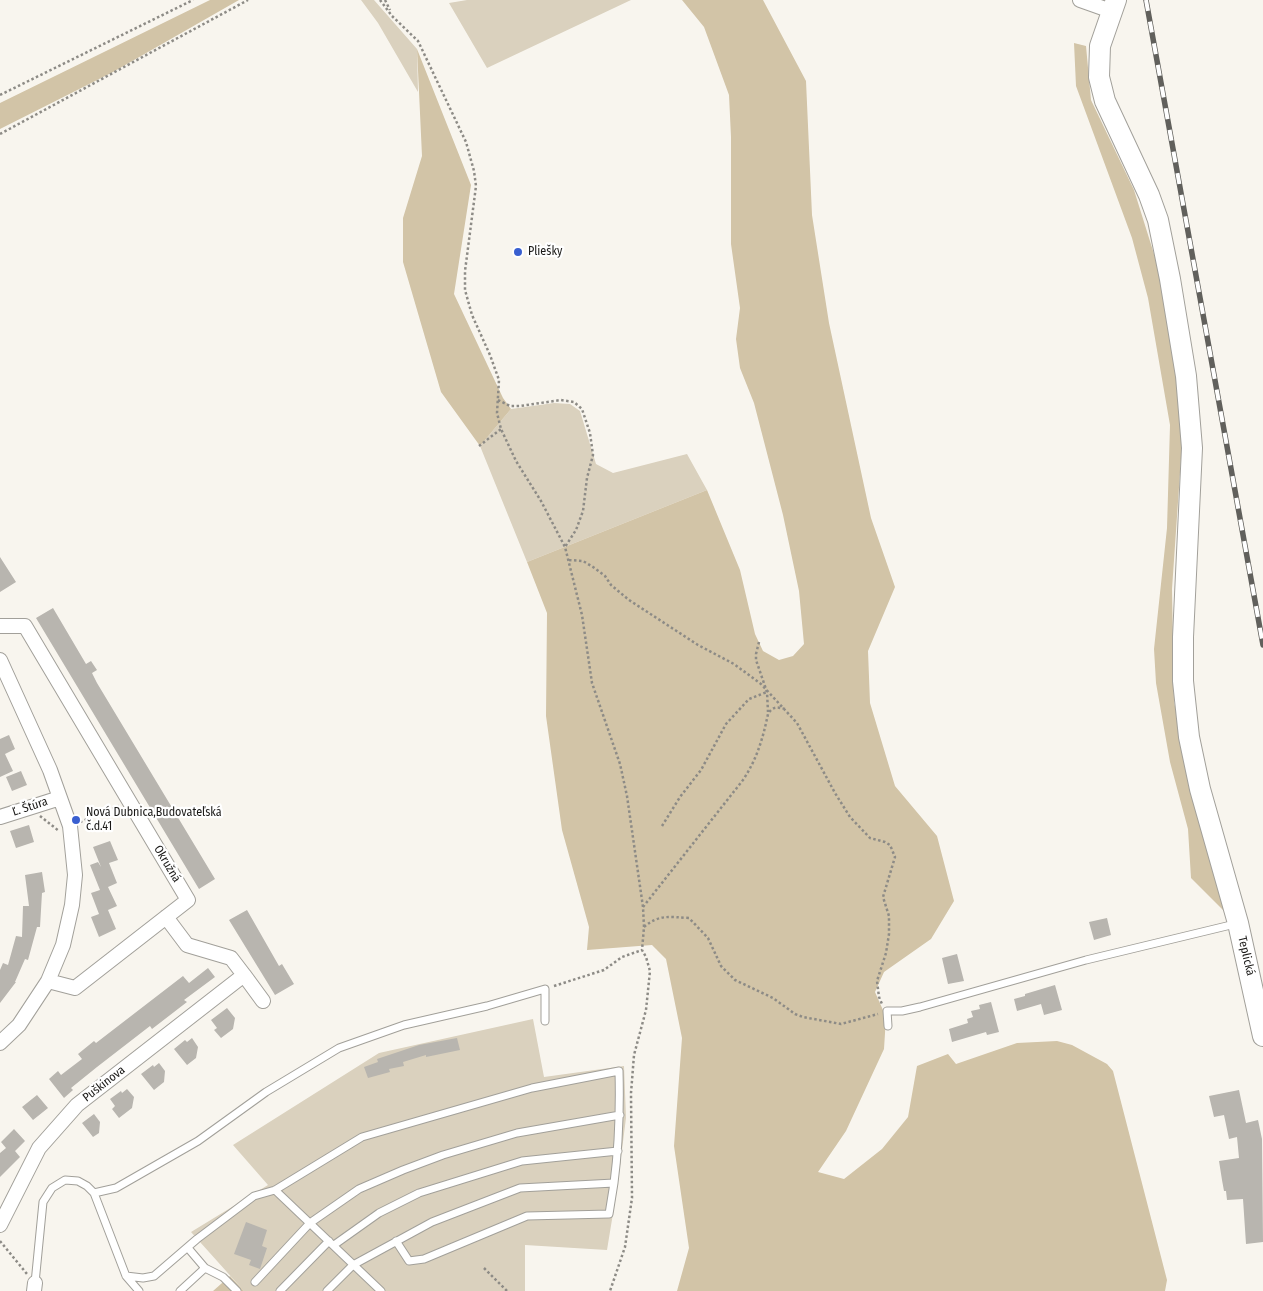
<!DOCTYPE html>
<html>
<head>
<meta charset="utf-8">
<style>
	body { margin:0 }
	canvas { display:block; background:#f8f5ee }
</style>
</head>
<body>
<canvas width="1263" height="1291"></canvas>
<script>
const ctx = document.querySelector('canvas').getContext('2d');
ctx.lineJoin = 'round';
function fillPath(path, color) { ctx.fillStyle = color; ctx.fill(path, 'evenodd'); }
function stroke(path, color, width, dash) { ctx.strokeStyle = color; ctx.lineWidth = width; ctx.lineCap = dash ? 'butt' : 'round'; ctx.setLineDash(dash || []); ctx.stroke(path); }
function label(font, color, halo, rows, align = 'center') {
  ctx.font = font + ' "Fira Sans Condensed",sans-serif'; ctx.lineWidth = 4.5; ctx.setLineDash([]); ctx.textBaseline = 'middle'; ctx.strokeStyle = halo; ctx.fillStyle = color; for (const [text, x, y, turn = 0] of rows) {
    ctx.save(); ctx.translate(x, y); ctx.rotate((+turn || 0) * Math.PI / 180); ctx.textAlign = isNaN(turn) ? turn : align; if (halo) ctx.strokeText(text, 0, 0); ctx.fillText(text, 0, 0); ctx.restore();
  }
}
fillPath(new Path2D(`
	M361 0H374L417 49 418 92 378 23Z
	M467 0H631L487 68 449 3Z
	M554 403 570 404 580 411 596 464 613 473 687 454 707 490 527 562 480 446 511 409Z
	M533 1019 544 1077 624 1066 626 1118 617 1189 607 1250 525 1245V1291H244L191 1232 268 1185 233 1145 379 1053Z`), '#dad1be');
fillPath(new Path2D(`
	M210 0H239L113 72 0 129V103Z
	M682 0H763L806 81 812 215 829 323 871 518 895 587 868 651 870 703 895 786 937 836 954 901 931 939 884 972 875 992 886 1017 884 1049 846 1131 818 1172 844 1179 882 1149 908 1117 917 1066 948 1054 956 1064 1017 1043 1057 1041 1072 1045 1107 1064 1113 1071 1167 1280 1165 1291H677L689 1248 674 1146 682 1038 666 959 652 945 587 950 589 927 562 830 546 716 547 613 527 562 707 490 740 570 755 634 763 651 779 660 793 656 804 644 799 591 783 515 754 403 740 368 736 339 740 308 731 244V137L729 95 704 27Z
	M1074 43 1086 46 1091 100 1134 190 1159 270 1178 375 1183 429 1172 589 1174 702 1200 822 1228 915 1191 878 1188 829 1170 762 1156 683 1154 649 1167 528 1170 425 1148 298 1132 238 1076 86Z
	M417 49 471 185 454 294 503 398 511 409 480 446 441 392 403 262V218L422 156Z
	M230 1276 244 1291H213Z`), '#d2c4a7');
fillPath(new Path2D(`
	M0 557 16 582 0 592Z
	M53 608 86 664 91 661 97 670 92 673 97 683 215 879 199 889 36 618Z
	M9 735 15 749 5 754 13 771 0 777V739Z
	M21 771 27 785 12 791 6 777Z
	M29 825 34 842 16 848 10 831Z
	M110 841 118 860 109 863 117 883 108 887 117 906 108 910 116 929 99 937 91 917 99 914 91 893 100 890 90 865 98 862 101 867 93 847Z
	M42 872 45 892 42 893 40 927H37L28 960 25 959 15 982H16L0 1003V970L3 963 8 965 16 936 22 937 23 906H29L25 875Z
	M247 910 279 966 282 964 294 984 275 995 229 920Z
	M1107 918 1111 935 1094 940 1089 922Z
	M957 954 964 981 948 984 942 958Z
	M208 968 215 977 184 1000 187 1002 152 1029 150 1026 97 1067 71 1088 73 1090 64 1098 49 1079 58 1071 61 1075 82 1059 78 1054 94 1041 96 1043 183 976 189 983Z
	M1055 985 1062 1010 1044 1015 1041 1004 1017 1011 1014 999 1025 996V994Z
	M991 1002 999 1032 987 1035 986 1032 952 1042 949 1029 968 1023 967 1019 973 1017 971 1011 980 1009 979 1005Z
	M227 1008 235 1018 233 1029 221 1038 214 1030 217 1028 211 1020Z
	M192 1038 198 1047 196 1058 187 1065 174 1049 185 1040 187 1042Z
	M457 1038 460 1050 426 1057V1055L403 1062 404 1066 389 1069 390 1072 368 1078 364 1067 378 1062 377 1059 419 1045Z
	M159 1063 165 1071 164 1082 154 1090 141 1074 153 1065 154 1067Z
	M127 1089 134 1097 132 1108 119 1118 112 1109 115 1106 110 1099 121 1091 122 1093Z
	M1239 1090 1246 1123 1258 1120 1262 1139 1263 1242 1246 1244 1243 1199 1227 1200 1226 1191H1224L1222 1180 1219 1161 1239 1158 1237 1137 1229 1139 1224 1115 1214 1117 1209 1096Z
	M37 1095 48 1108 33 1120 22 1107Z
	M94 1114 100 1122 99 1133 93 1137 82 1123Z
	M14 1129 25 1141 15 1151 20 1157 0 1177V1153L6 1148 1 1142Z
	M246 1222 267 1230 262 1246 267 1248 260 1269 249 1265 251 1260 234 1254Z`), '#b8b5af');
const lane = new Path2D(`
	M888 1026 887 1011H902L920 1007 1086 960 1235 924
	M275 1190 381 1291
	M94 1193 116 1188 198 1141 266 1092 339 1048 404 1025 487 1006 545 989V1021
	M396 1241 409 1261 424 1259 527 1216 609 1214 614 1183
	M334 1245 379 1213 419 1193 522 1161 618 1151
	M188 1248 205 1268 223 1277 237 1291
	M126 1276 139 1291
	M255 1282 310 1223 359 1189 403 1170 443 1155 517 1133 620 1115
	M35 1283 43 1202 52 1188 65 1180 78 1181 87 1186 94 1193 126 1276 143 1278 154 1276 197 1239 254 1196 275 1190 362 1137 532 1088 619 1071C620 1109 619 1145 614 1183L520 1188 432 1222 353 1265 327 1291
	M180 1291 205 1268
	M280 1291 329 1241`);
const street = new Path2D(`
	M1080 0 1111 11
	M0 626H25L188 900 75 988 48 981
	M0 660 50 770 70 826 75 875 72 905 63 945 48 981 19 1025 0 1043
	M0 817 60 798
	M244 975 263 1001
	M0 1225 39 1148 77 1105 244 975 231 958 187 945 166 917
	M34 1291 35 1283`);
const secondary = new Path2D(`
	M1116 0 1100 46 1099 77 1105 101 1149 195 1158 220 1170 279 1186 376 1192 448 1183 637V681L1189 737 1200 789 1238 923 1263 1036`);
stroke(lane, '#a2a09a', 9);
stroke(street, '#a2a09a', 16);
stroke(secondary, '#a2a09a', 22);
stroke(new Path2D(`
	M380 0 392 16 418 41 466 142 474 171 476 186 465 271V290L472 315 490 355 499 380 497 413 501 429 516 461 541 501 565 547 582 615 592 683 620 764 627 796 643 907 644 927 642 950 646 957 650 971 646 1010 634 1055 631 1093 632 1198 625 1247 610 1291
	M385 0 390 10
	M0 95 193 0
	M0 134 248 0
	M498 400 510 406H520L561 400 574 402 582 409 590 433 593 455 587 478 583 511 576 530 565 547
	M479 446 501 429
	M569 560 583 561 593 567 605 576 611 585 629 600 698 645 734 664 761 684 797 723 835 793 850 817 870 838 885 842 890 845 895 857 883 897 889 916V934L886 953 877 981 879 997 882 1004
	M759 642 756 654V660L767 692 768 712
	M40 816 59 831
	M80 822 119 806
	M662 826 680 797 701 770 726 724 749 699 767 692
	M643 907 743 780C757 759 763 738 768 714 773 706 777 707 785 709
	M644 927C659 914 670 917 689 918L708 938 721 966 735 980 773 998 795 1014 803 1017 841 1024 878 1014
	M554 986 604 970 622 957 642 950
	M0 1241 27 1274
	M484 1268 507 1291`), '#8d8b86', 2.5, [2.5, 2.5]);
stroke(lane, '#fff', 7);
stroke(street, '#fff', 14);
stroke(secondary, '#fff', 20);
const rail = new Path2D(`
	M1146 0 1263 645`);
stroke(rail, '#61605c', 5.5);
stroke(rail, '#fff', 4, [11]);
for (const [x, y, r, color] of [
	[518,252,5,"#395fd0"],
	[76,820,5,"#395fd0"]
]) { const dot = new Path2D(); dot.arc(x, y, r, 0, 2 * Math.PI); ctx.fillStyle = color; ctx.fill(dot); stroke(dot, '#fff', 2); }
label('12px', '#1a1917', '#fff', [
	["Pliešky",528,252],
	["Nová Dubnica,Budovateľská",86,813],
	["č.d.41",86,827]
], 'left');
label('12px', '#1a1917', '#fff', [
	["Ľ. Štúra",30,807,-18],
	["Okružná",167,864,59],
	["Teplická",1246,956,77],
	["Puškinova",104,1084,-38]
]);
</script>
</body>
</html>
